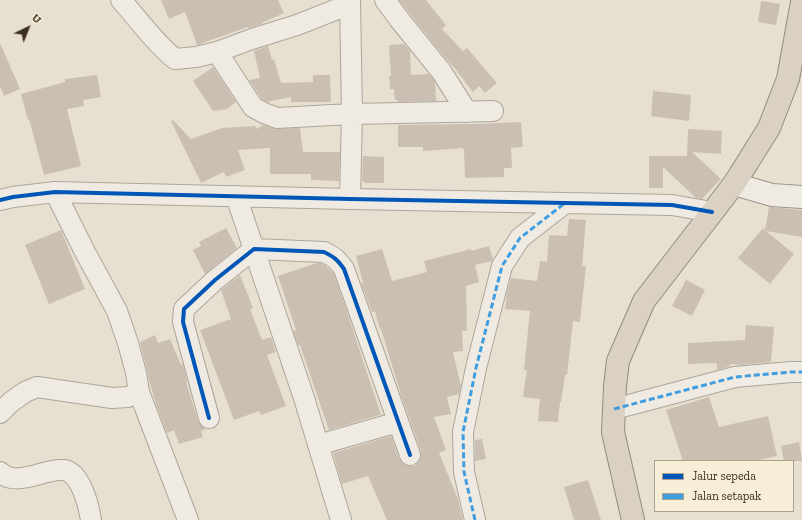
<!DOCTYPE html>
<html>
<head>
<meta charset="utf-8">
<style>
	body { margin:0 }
	#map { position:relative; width:802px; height:520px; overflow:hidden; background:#e7e0d1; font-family:"Zilla Slab",serif }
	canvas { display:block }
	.legend { position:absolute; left:654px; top:460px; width:140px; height:52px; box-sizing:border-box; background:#f7eed8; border:1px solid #ada18e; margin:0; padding:5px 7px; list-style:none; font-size:12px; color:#3d2e20 }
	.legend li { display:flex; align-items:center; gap:8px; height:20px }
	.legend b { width:20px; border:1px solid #ada18e }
	.north { position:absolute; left:8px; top:8px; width:40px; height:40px; -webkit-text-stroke:3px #f7eed8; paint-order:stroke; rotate:43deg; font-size:11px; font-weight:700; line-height:16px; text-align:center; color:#3d2e20 }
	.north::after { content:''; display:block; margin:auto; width:14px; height:18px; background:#3d2e20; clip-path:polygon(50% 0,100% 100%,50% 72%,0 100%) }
</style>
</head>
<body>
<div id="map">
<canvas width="802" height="520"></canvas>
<ul class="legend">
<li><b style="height:5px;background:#0057b8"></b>Jalur sepeda</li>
<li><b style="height:5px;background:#3f9de0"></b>Jalan setapak</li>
</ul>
<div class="north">U</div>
</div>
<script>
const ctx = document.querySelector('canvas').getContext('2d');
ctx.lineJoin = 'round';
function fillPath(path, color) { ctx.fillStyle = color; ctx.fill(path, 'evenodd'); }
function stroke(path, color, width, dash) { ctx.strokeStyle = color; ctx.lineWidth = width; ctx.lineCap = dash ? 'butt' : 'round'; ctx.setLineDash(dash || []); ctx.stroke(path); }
fillPath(new Path2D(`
	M161 0H278L284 13 262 23V24L248 28V27L197 45 185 12 169 19Z
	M399 0H426L446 25 442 29 463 51 467 48 497 83 485 93 479 86 473 92 464 81H465L457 72H458L442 54Z
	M761 1 780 4 776 25 758 22Z
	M0 43 20 89 4 96 0 86Z
	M404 44 410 51 411 75 429 74 435 82 436 101 398 102V100H395L394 89H390L389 76H391L389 45Z
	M268 46 272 60 274 59 281 83 313 82V75H330L331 102H291V97L267 102 261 98 249 80 260 78 254 51Z
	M213 67 236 102 227 109 213 111 193 81Z
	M97 75 101 97 83 100 84 106 67 109 81 166 44 175 29 119 28 120 21 94 65 82V79Z
	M653 91 691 95 689 121 651 116Z
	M173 120 191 139 222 128 255 126 257 129 261 126 264 125 277 129 300 128 303 152H340L339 181 311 180V174H270V148L238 150 245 170 226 177 224 172 201 183 171 121Z
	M521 122 523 147 511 148 512 168H504V177L465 178 464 150H463V148L423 151V147H398V125L473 124Z
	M688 129 722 131 721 154 692 152 721 179 702 199 696 198 663 167V188H649V156H687Z
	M363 156 384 157V183H364V181H362Z
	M769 207 802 210V237L766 231 794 254 770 284 738 258 763 228 765 230Z
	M569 219 586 220 582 266H586L580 322 573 321 567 375H565L561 402H560L558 422 538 421 540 399 523 397 527 370H524L530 311 505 309 507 292 511 278 537 281 540 261 547 262 549 235 567 236Z
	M226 228 237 248 205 274 193 250 201 246 199 242Z
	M61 230 85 289 49 304 25 245Z
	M489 246 493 259 492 261 475 265 479 282 466 286 467 331H462L463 351 453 352 461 386 459 394 447 397 451 414 434 417 446 450 439 453 458 499 463 520H387L368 476 342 484 333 453 391 436 399 459 403 464 408 466H414L419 462 421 457V451L401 395 381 329H380L375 312H372L361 283H363L356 256 382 249 392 281 427 272 424 261 471 249V251Z
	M317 263H321L326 266 334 274 349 318 381 415 383 414 329 430 300 345H298L293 331 296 330 278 276Z
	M240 275 253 308 250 309 262 340 271 337 276 352 267 355 286 406 261 415 259 411 234 420 200 330 231 319 221 290Z
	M686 280 705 290 692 316 672 306Z
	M746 325 774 327 771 362 740 365 730 364V366L717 370V363L688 364V343L745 340Z
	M155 335 158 343 170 339 181 365 183 364 187 382H186L198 421 201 426 206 429 201 431 203 437 179 444 174 430 167 433 157 407 149 380 147 370 140 342Z
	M709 397 719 427 768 416 777 456 755 461H683L666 410Z
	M482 439 486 459 475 461V440Z
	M799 442 802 461H784L781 446Z
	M588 480 601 520H574L564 487Z`), '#cbbfb2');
const street = new Path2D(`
	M121 0C139 20 154 42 175 59L196 57 217 52
	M385 0 399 19 441 71 467 112
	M350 4 297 25 252 39 217 52 253 107 264 113 277 118 352 114 493 111
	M236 196 304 398 341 520
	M350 199 352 114 350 0
	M0 200 13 197 55 192 350 199 672 205 712 212
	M139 392 188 520
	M614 409 735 377 791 372H802
	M0 413 11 402 25 392 37 387 112 398 128 397 139 392 136 373 128 343 117 311 85 252 55 192
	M209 418 183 322 184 309 215 280 254 249 324 252C334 257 337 259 344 269L410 455
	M318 445 398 422
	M0 472C15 487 41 471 59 470 59 470 65 470 65 470 81 474 89 506 91 520
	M475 520 464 472 463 432 476 368 502 266 520 238 565 203`);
const secondary = new Path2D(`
	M734 184 772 195 802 197`);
const highway = new Path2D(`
	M633 520 613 432 615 386 618 361 644 301 734 184 769 128 788 79 802 2`);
stroke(street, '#ada599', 22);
stroke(secondary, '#9c958a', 24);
stroke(highway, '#928b80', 24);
stroke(street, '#efebe3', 20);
stroke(secondary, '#efebe3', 22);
stroke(highway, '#dad1c2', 22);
stroke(new Path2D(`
	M614 409 735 377 791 372H802
	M475 520 464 472 463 432 476 368 502 266 520 238 565 203`), '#3f9de0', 3, [6, 3]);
stroke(new Path2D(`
	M0 200 13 197 55 192 350 199 672 205 712 212
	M209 418 183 322 184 309 215 280 254 249 324 252C334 257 337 259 344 269L410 455`), '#0057b8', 4);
</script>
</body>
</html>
